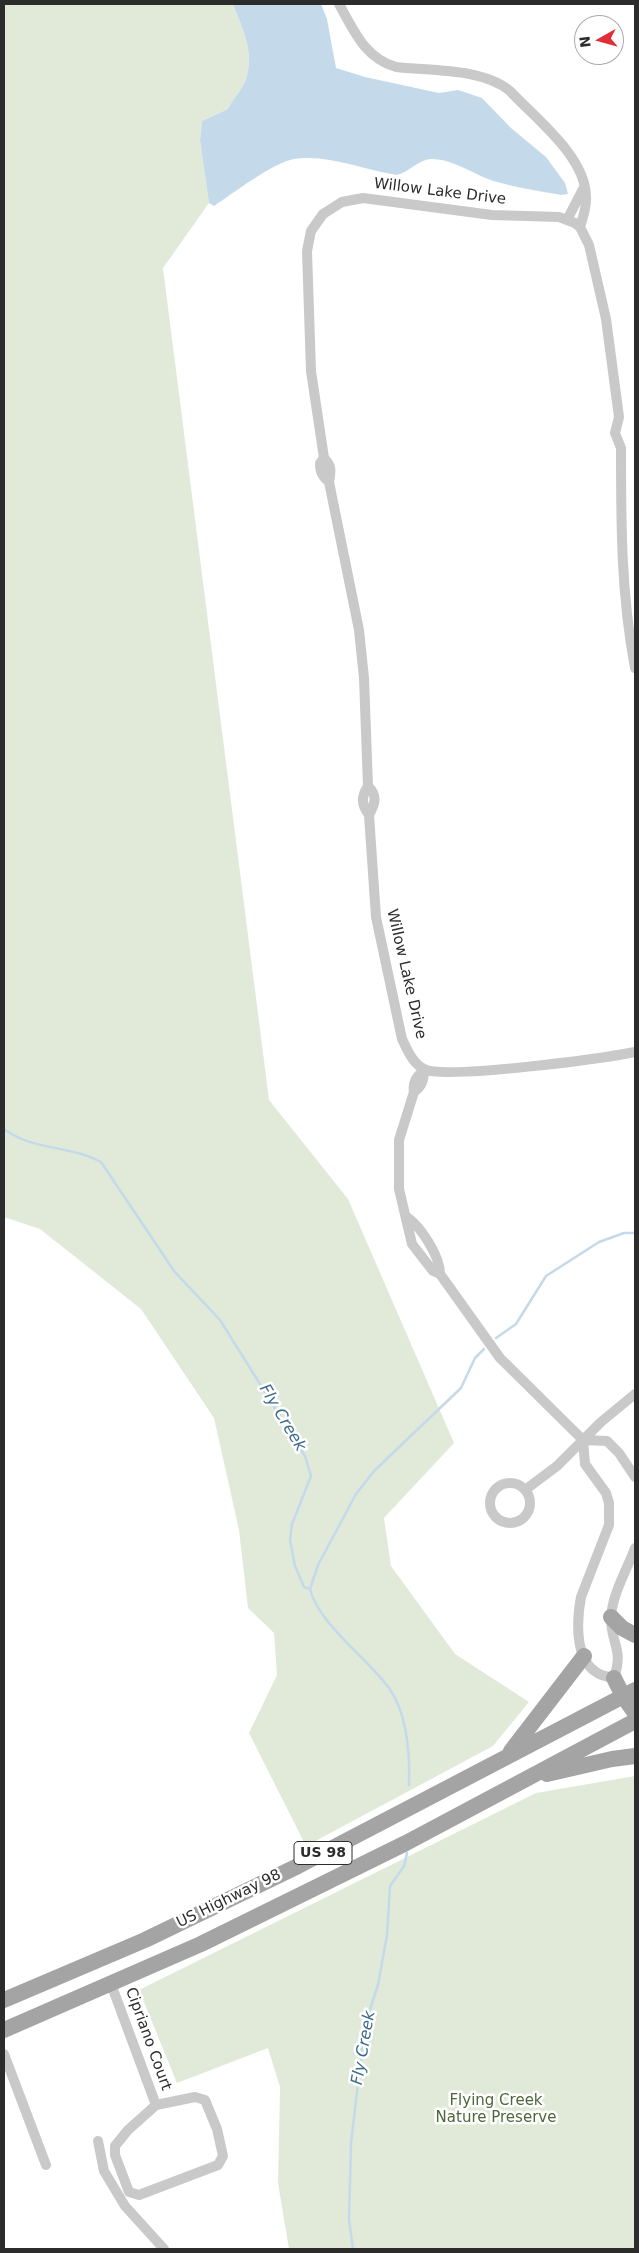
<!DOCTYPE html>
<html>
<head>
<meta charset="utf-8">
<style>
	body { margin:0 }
	#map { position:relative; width:639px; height:2253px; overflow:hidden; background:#fff; font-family:"DejaVu Sans",sans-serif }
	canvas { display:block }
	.frame { position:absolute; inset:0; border:5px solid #2c2c2c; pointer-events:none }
	.north { position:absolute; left:574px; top:15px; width:50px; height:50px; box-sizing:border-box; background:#fff; border:1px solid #ababab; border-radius:50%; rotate:263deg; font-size:14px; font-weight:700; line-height:20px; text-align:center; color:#2c2c2c }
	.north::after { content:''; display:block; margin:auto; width:18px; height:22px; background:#e32d35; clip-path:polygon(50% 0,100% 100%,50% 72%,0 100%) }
</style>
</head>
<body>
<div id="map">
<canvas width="639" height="2253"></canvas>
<div class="frame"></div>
<div class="north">N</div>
</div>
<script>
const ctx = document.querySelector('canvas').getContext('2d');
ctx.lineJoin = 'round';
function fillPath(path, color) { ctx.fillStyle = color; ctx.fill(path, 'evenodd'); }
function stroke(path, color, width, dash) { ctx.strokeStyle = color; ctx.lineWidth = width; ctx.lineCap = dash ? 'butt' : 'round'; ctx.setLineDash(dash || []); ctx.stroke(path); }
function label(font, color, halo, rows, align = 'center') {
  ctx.font = font + ' "DejaVu Sans",sans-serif'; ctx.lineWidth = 5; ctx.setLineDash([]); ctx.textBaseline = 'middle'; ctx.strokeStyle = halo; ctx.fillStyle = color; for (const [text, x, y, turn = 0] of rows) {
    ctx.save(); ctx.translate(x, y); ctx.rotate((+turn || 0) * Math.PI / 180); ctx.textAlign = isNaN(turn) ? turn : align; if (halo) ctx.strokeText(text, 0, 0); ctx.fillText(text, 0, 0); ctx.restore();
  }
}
fillPath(new Path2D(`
	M4 4H233C242 29 255 51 246 79 243 89 233 98 228 109L202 121 200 141 209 203 163 268 269 1100 348 1199 454 1443 384 1518 391 1566 455 1654 529 1702 493 1746 306 1846 249 1733 277 1675 274 1633 248 1608 239 1530 214 1418 141 1309 40 1229 4 1217Z
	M635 1776V2249H289L278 2183 280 2087 268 2048 177 2083 139 1990 536 1793Z`), '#e1ead9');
fillPath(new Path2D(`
	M233 4H321L327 19 336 68 365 77 439 93 458 90 482 98 511 128 546 157 565 183 568 194 561 195C540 191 518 188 497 182 475 176 455 159 431 159 418 160 409 172 397 175 364 170 327 154 294 159 274 162 232 194 214 206L209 203 200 141 202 121 228 109C233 98 243 89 246 79 255 51 242 29 233 4Z`), '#c4daea');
stroke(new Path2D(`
	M4 1129C33 1151 70 1145 101 1162L174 1271 220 1320 305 1456 311 1476 292 1524 290 1540 295 1566 304 1587 310 1589C318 1623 368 1659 389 1688 408 1715 410 1755 409 1785
	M496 1338 516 1324 546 1276 599 1242 624 1233H635
	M310 1589 318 1565 356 1494 374 1471 461 1388 475 1358 484 1349
	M353 2249 349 2220 351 2143 365 2024 378 1985 387 1935 390 1886 404 1866 407 1853`), '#c4daea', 2.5);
stroke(new Path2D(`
	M339 4C354 31 365 58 396 67 431 71 483 68 510 91 536 119 585 156 586 196 587 207 583 217 580 227
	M567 220 583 189
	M324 458 320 463C320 472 322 476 329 482
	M635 668C621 595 621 522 621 448L615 433 619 417 606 319 589 245 580 227 575 223 559 217 492 215 363 198 342 202 323 214 311 231 307 251 311 371 324 458C332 466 331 471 329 482L359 630 364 678 368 786C378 796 375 804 369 815L376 917 402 1039C407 1049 412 1063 424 1069 445 1080 605 1058 635 1052
	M368 786C361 797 361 804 369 815
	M424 1070C417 1076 412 1082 414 1092L399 1140V1189L412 1244 433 1271 440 1274 500 1358 583 1440 585 1464 606 1493 609 1503V1525L581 1597C577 1618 574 1658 596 1672 601 1676 608 1677 614 1678 624 1648 611 1645 611 1618 612 1594 627 1570 635 1548
	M414 1092C422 1086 424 1080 424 1070
	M407 1217C421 1227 440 1256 440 1274
	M583 1440 607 1441 619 1453 635 1477
	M490 1503a20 20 0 1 1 40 0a20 20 0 1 1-40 0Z
	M525 1490 557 1466 601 1422 635 1394
	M111 1984 156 2105
	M4 2054 46 2165
	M195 2097 205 2100 217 2129 223 2156 218 2165 139 2195 129 2192 115 2155V2146L128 2130 156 2105Z
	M98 2141 104 2171 125 2206 164 2249`), '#c9c9c9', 10);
stroke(new Path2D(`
	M611 1617 622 1628 635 1635
	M614 1678 623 1696 635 1713
	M511 1751 584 1656
	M547 1774 612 1759 635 1756
	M4 2000 145 1940 298 1866 635 1690
	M4 2030 201 1944 406 1843 635 1721`), '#a4a4a4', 16);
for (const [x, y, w] of [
	[323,1853,58]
]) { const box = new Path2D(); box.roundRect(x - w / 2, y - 11.5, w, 23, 4); ctx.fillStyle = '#fff'; ctx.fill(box); stroke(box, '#2c2c2c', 1); }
label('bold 14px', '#2c2c2c', null, [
	["US 98",323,1853]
]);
label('15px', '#2c2c2c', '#fff', [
	["Willow Lake Drive",440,192,7],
	["Willow Lake Drive",406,974,77],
	["US Highway 98",229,1899,-26],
	["Cipriano Court",148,2039,70]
]);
label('15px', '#4d663a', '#fff', [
	["Flying Creek",496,2101],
	["Nature Preserve",496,2118]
]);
label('italic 16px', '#3b6a8c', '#fff', [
	["Fly Creek",282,1418,59],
	["Fly Creek",364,2048,-80]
]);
</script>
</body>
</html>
